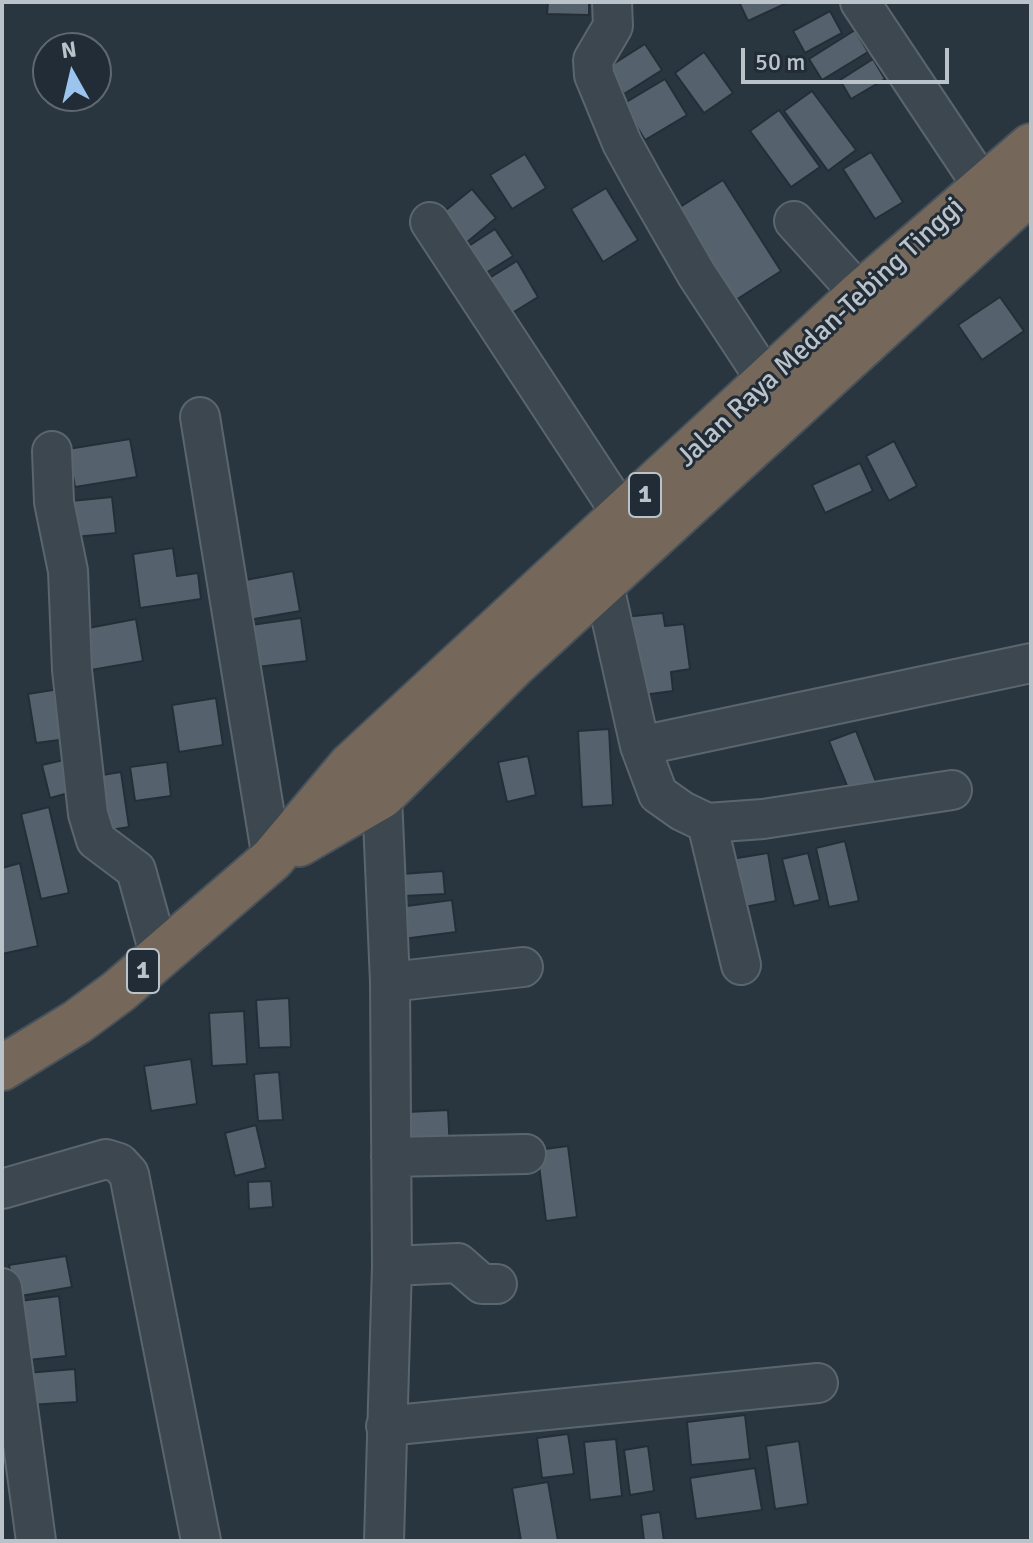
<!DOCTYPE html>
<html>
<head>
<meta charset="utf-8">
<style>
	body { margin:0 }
	#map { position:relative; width:1033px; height:1543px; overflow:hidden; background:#293640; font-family:Signika,sans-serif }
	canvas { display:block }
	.frame { position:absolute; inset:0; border:4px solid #bac2ca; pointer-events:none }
	.north { position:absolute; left:32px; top:32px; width:80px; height:80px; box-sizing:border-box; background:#222c36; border:2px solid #5f6871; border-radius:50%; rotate:352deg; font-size:22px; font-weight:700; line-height:32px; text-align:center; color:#bac2ca }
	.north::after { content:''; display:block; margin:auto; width:28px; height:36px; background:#9bc5ef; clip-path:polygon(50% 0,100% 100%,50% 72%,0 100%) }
	.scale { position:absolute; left:741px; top:48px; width:208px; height:36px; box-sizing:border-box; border:4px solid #bac2ca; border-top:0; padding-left:10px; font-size:24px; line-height:28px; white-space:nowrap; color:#bac2ca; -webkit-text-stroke:6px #222c36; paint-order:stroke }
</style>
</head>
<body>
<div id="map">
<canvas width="1033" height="1543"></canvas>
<div class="frame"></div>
<div class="north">N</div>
<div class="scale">50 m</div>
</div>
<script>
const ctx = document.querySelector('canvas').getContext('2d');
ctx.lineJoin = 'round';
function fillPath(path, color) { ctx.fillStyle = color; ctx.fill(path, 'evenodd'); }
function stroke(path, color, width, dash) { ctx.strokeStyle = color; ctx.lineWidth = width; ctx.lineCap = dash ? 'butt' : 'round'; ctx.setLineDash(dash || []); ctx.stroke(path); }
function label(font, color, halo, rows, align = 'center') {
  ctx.font = font + ' Signika,sans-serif'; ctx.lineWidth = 6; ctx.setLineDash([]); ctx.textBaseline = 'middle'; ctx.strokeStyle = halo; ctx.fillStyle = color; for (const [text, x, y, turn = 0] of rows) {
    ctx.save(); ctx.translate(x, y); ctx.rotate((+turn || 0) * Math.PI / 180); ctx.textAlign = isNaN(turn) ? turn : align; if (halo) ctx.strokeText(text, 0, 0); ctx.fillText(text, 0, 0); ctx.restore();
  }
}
const building = new Path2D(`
	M548 2H589V15L547 14Z
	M739 2H789L748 21Z
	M830 11 842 33 805 53 793 31Z
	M855 30 868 52 822 80 809 59Z
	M645 44 662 70 624 94 607 68Z
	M704 52 733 93 704 113 675 73Z
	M873 59 885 79 851 99 840 80Z
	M665 79 687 115 645 140 623 104Z
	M812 91 856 150 828 171 784 111Z
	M779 110 820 167 791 187 750 131Z
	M871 152 903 202 875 219 843 169Z
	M525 154 546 188 512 209 490 175Z
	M723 180 781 271 728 305 669 214Z
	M606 188 638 240 603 262 571 209Z
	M472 189 496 218 460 248 436 218Z
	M495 229 513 256 478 278 461 251Z
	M517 261 538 297 501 320 478 285Z
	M1000 297 1024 331 982 360 958 325Z
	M130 439 137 477 75 487 68 449Z
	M894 441 917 486 889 501 866 456Z
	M860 463 873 491 825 513 812 485Z
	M112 497 116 533 75 537 71 501Z
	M173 548 177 576 198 573 201 599 140 608 133 554Z
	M293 571 300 611 243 621 235 582Z
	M663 613 665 626 684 624 690 669 671 672 673 691 635 696 624 617Z
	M301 618 307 661 257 667 251 625Z
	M136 619 143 661 91 670 83 629Z
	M59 689 67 739 36 743 28 694Z
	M216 698 223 745 179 752 172 705Z
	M609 729 613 805 582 807 578 731Z
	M856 731 878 787 852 798 829 741Z
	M528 756 536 795 507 802 498 762Z
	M72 758 80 790 50 798 42 765Z
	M167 762 171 796 135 801 130 767Z
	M121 772 129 827 98 832 90 777Z
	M49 807 69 893 41 899 21 814Z
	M845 841 859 901 829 907 816 848Z
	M768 853 776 901 739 908 731 859Z
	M808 853 820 900 794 906 782 859Z
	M20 863 38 946 2 954V868Z
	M443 871 445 894 404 896 402 874Z
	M452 900 456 932 403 939 399 907Z
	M289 998 291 1047 259 1048 256 1000Z
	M244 1011 247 1064 212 1066 209 1013Z
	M191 1059 197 1104 151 1111 144 1066Z
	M279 1072 283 1120 258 1121 254 1074Z
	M448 1110 450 1150 409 1152 407 1112Z
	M256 1125 266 1168 235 1176 225 1133Z
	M568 1146 577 1217 546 1221 537 1150Z
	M271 1181 273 1207 249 1209 248 1182Z
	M66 1256 72 1287 15 1297 9 1265Z
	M59 1296 66 1356 19 1361 12 1302Z
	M75 1369 77 1402 29 1405 26 1373Z
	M745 1415 750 1459 691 1465 687 1422Z
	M568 1434 574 1474 542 1478 537 1438Z
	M616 1439 622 1496 590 1500 584 1442Z
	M799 1441 808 1504 775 1509 766 1446Z
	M648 1446 654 1491 630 1495 624 1450Z
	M755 1468 762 1510 696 1519 690 1478Z
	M548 1482 558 1541H521L512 1488Z
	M660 1512 664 1541H644L641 1515Z`);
fillPath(building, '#55616d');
stroke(building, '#242e37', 2);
const minor = new Path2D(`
	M612 2 613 26 593 60 594 75 622 143 644 183 697 275 768 383
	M860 2 982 185
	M794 221 860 294
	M430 222 623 516
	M200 417 272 859
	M52 451 54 502 68 571 72 670 88 814 96 840 136 870 160 957
	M604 586 640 746 658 794 682 811 707 823 763 819 952 790
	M640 746 1031 663
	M382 796 390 982 392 1266 384 1541
	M707 823 741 965
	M390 982 523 967
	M391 1157 526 1154
	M2 1189 106 1159 119 1163 129 1174 201 1541
	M392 1266 458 1263 482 1284H497
	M2 1288 36 1541
	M386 1426 818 1383`);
const highway = new Path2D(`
	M299 844 382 796 516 663 1031 191
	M2 1068 77 1022 119 991 272 859 351 765 860 294 1031 146`);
stroke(minor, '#5b656d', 42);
stroke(highway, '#48525a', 48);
stroke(minor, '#3d4750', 38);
stroke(highway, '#75685b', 44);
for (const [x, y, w] of [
	[645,495,32],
	[143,971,32]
]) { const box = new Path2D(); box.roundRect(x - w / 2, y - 22, w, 44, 6); ctx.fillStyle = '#222c36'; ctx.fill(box); stroke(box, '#bac2ca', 2); }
label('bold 26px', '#bac2ca', null, [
	["1",645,495],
	["1",143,971]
]);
label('28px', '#bac2ca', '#222c36', [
	["Jalan Raya Medan-Tebing Tinggi",821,333,-43]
]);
</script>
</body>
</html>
